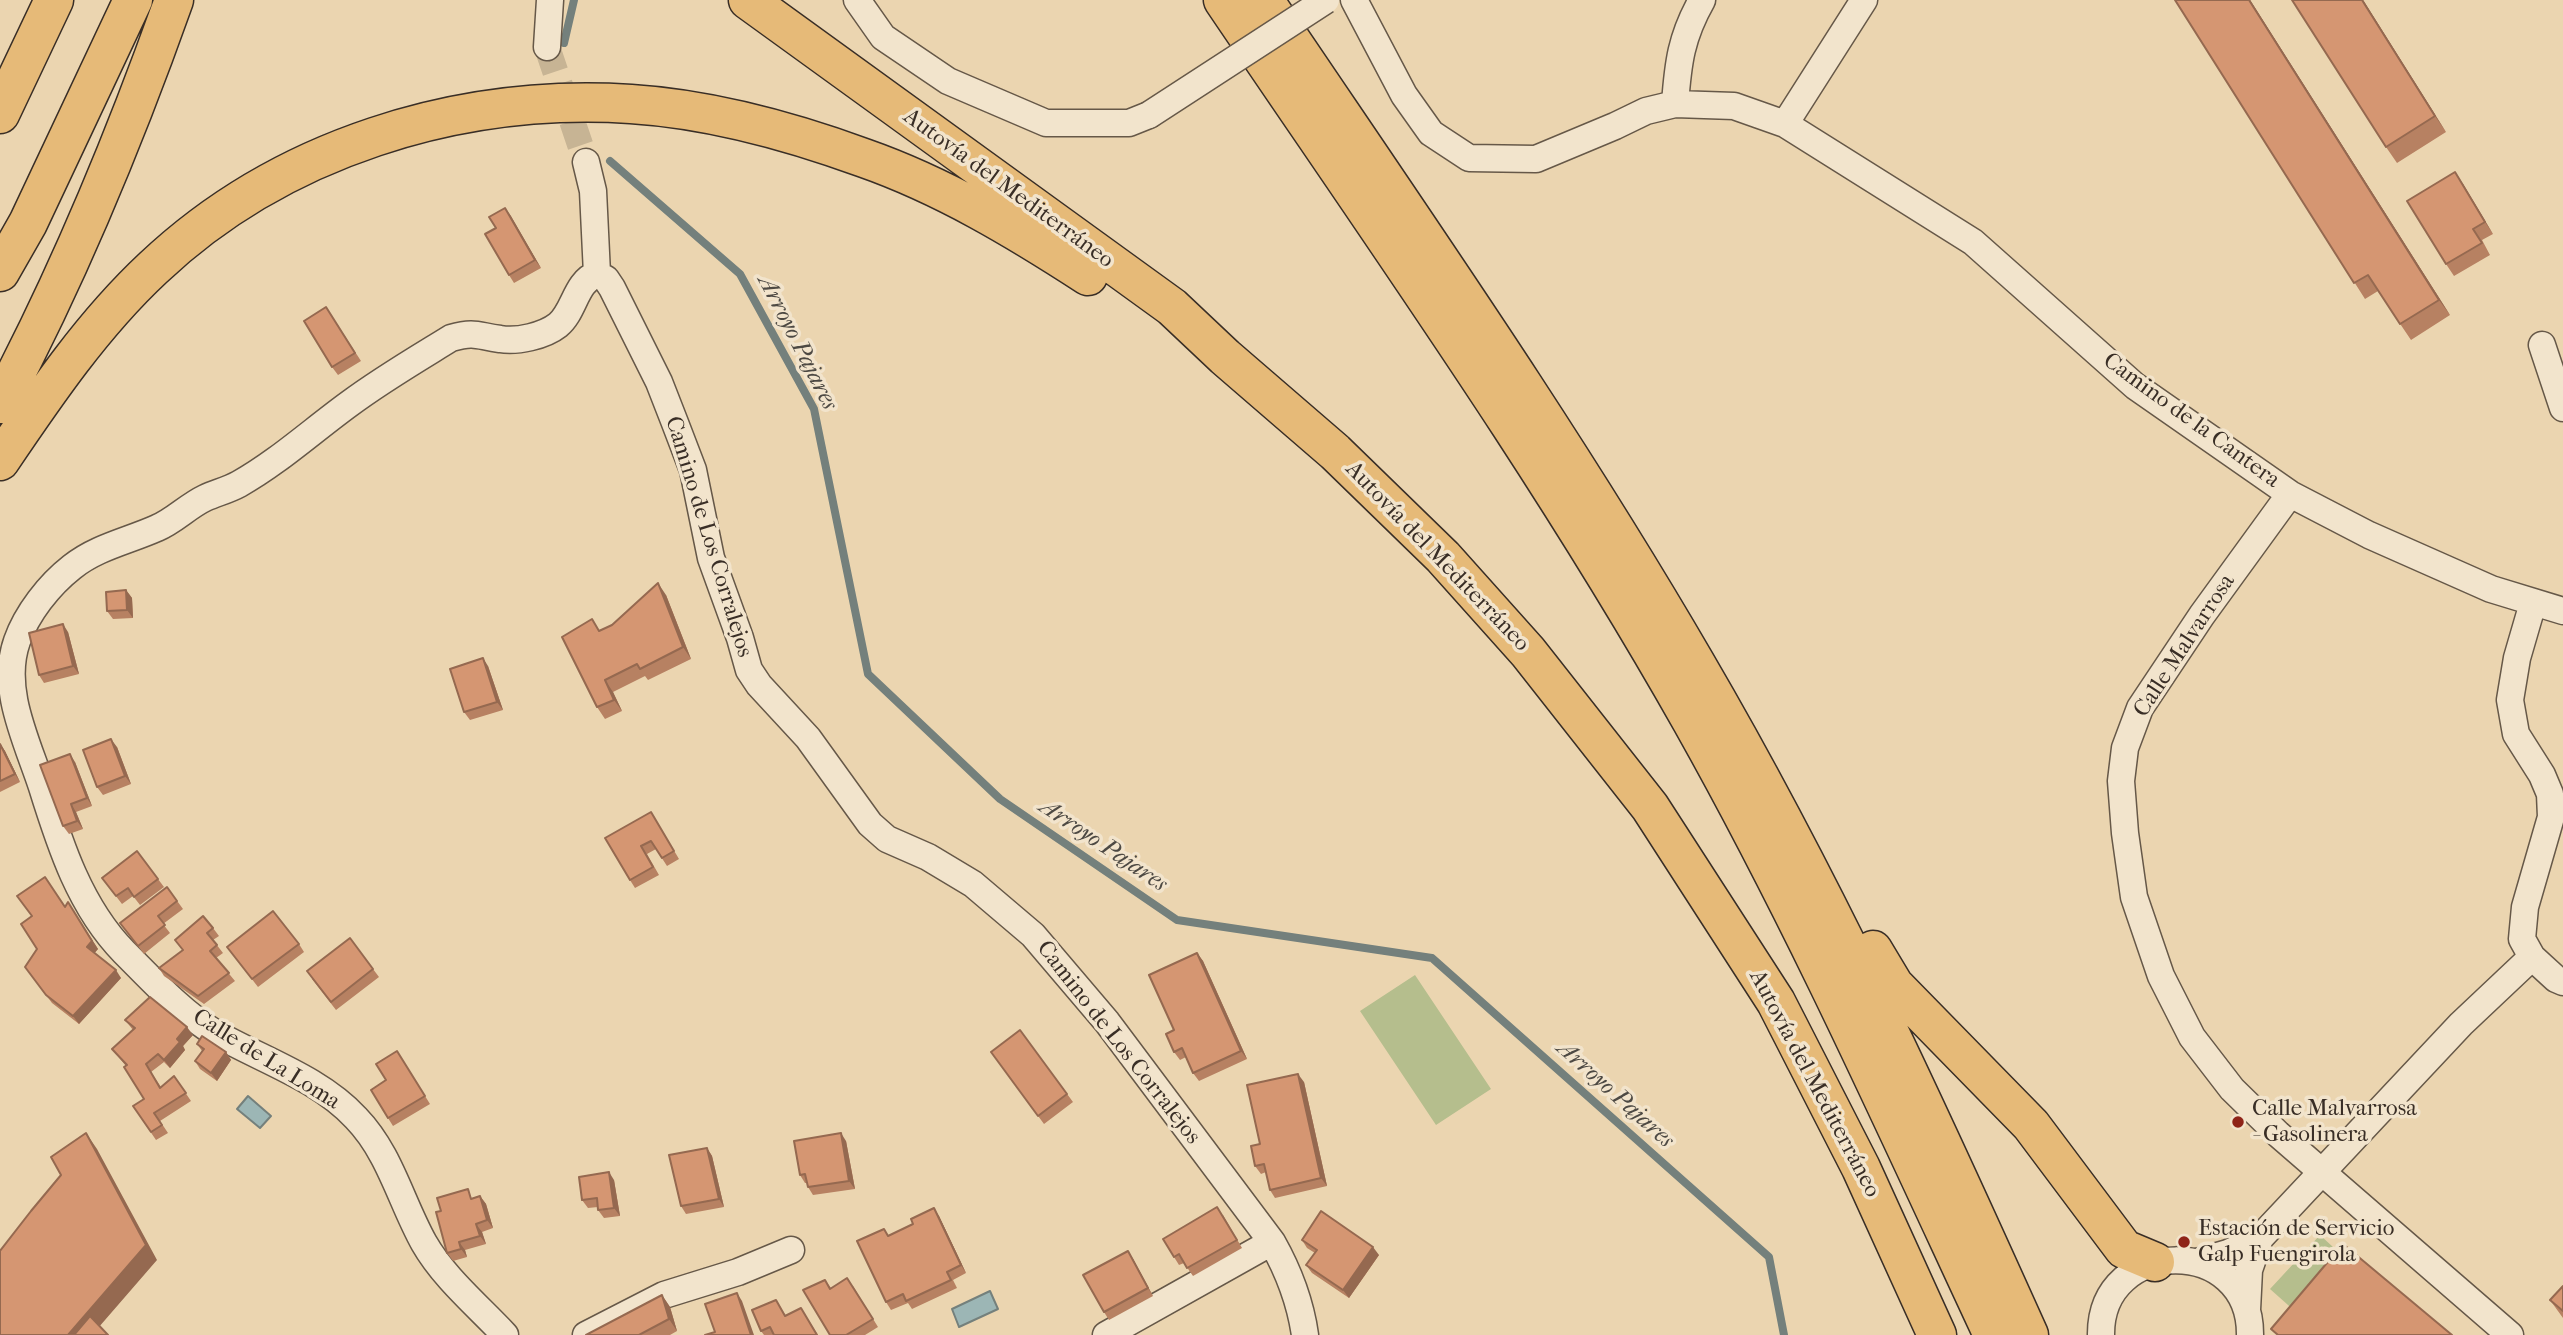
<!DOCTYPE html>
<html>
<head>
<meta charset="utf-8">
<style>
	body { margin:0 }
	canvas { display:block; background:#ebd5b0 }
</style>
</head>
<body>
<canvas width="2563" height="1335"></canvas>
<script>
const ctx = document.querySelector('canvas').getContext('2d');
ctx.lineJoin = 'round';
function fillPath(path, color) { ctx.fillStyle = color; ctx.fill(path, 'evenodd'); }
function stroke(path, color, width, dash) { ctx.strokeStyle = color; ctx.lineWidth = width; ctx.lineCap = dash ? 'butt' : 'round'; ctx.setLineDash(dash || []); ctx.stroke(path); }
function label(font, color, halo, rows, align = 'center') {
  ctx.font = font + ' "IM FELL French Canon",serif'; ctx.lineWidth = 7; ctx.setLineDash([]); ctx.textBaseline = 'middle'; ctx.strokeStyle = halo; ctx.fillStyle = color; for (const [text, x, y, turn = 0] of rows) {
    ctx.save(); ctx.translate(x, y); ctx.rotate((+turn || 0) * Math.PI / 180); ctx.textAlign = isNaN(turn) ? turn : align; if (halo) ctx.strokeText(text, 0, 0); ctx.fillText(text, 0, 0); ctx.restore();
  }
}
fillPath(new Path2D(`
	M1415 975 1491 1089 1436 1125 1360 1011Z
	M2320 1235 2346 1259 2297 1313 2270 1289Z`), '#b5be8d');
const water = new Path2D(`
	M248 1096 271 1116 260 1128 237 1109Z
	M990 1291 998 1309 959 1327 952 1309Z`);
fillPath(water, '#9cb6b5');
stroke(water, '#74807c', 2);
stroke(new Path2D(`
	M564 43 574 0
	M610 161 740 274 814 409 868 674 1000 799 1177 920 1432 958 1769 1257 1784 1335`), '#74807c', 8);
stroke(new Path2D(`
	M547 47 586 162`), '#c7b494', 26, [26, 13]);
const street = new Path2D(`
	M857 0 883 37 948 81 1046 123H1129L1149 115
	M1354 0 1404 95 1431 133 1469 158 1536 159 1615 126 1646 111 1675 104 1734 106 1785 124 1973 242 2135 386 2290 494 2369 535 2491 589 2563 611
	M547 47 550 0
	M1675 104C1678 63 1681 37 1702 0
	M1785 124 1864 0
	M586 162 593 191 597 274
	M2542 345 2563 408
	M2290 494 2202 615 2140 708 2125 748 2121 781 2125 833 2134 897 2161 976 2192 1037 2232 1089 2278 1134 2510 1335
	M2533 603 2517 658 2510 700 2516 734 2542 775 2550 794 2551 817 2525 907 2522 939 2532 957 2556 979 2563 982
	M2197 1262 2228 1253 2260 1238 2461 1024 2532 957
	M2247 1310 2249 1270 2260 1238
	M505 1335C478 1306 444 1278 424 1243 401 1202 390 1153 356 1118 319 1078 262 1060 215 1033 181 1012 152 980 124 952 80 907 60 845 42 787 27 741 0 689 17 641 27 613 49 585 72 567 97 547 128 541 157 528 174 521 188 506 205 498 216 493 228 490 239 484 278 462 312 431 349 404 381 380 417 359 451 338 476 331 477 336 500 339 517 342 544 336 558 325 575 311 575 282 597 274L606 279 612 288 659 382 675 423 693 470 711 558 740 638 749 670 759 685 808 738 870 824 887 839 928 857 973 884 1033 935 1107 1022 1272 1242C1289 1272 1300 1300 1305 1335
	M586 1335 664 1295 738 1272 791 1250
	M1106 1335 1272 1242
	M2101 1335C2100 1236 2251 1235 2250 1335`);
const highway = new Path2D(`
	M748 0 1172 307 1225 357 1335 452 1443 557 1528 652 1650 807 1776 1002 1861 1168 1937 1335
	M1223 0C1384 238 1551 472 1692 722 1804 921 1897 1129 1993 1335
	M1264 0C1411 218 1563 435 1695 662 1822 879 1926 1106 2029 1335
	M0 114 54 0
	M0 272 28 223 133 0
	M0 404C69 274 125 138 174 0
	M0 461C46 393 93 324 153 268 280 148 458 93 631 104 710 109 790 131 864 158 944 186 1017 230 1088 276
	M1873 950 1894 985 2031 1125 2124 1249 2155 1262`);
stroke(street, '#665848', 29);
stroke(highway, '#392e26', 41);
stroke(street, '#f2e4cc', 26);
stroke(highway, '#e6ba78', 38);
const streetBridge = new Path2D(`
	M1149 115 1326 0`);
stroke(streetBridge, '#665848', 29, []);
stroke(streetBridge, '#f2e4cc', 26);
fillPath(new Path2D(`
	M2175 0H2250L2450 315 2411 340 2378 291 2365 299Z
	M2363 0 2446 132 2397 163 2386 147Z
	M2463 184 2493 234 2482 240 2490 255 2454 276 2446 264Z
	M505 208 541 268 514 283 509 275 496 228Z
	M326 307 361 361 338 375 332 367Z
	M126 590 132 598 133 618 113 619 107 611Z
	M666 595 691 659 648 680 645 676 613 692 622 711 605 719 597 707 600 630 612 625Z
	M68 632 79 674 44 683 39 675Z
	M488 666 503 710 470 720 464 712Z
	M0 744 5 751 20 782 0 792Z
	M117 747 131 784 103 795 97 787Z
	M75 762 92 806 76 812 83 829 69 834 63 826Z
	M651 812 679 859 667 866 656 849 647 854 659 875 635 888 630 880Z
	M137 851 164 887 140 905 133 896 122 904 102 878Z
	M167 887 183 909 163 924 170 933 144 954 120 923Z
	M68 902 98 949 94 953 121 978 79 1024 52 1003 31 975Z
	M213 928 219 936 213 940 223 953 216 958 235 981 204 1004 164 976 159 968Z
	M299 944 304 952 258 987 227 947Z
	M1197 953 1203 961 1247 1059 1199 1081 1193 1073 1186 1057 1180 1060 1174 1052V1030Z
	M373 969 379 977 336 1010 312 979Z
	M125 1020 193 1035 183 1046 185 1050 170 1068 164 1062 151 1072 161 1087 174 1076 191 1101 160 1121 168 1133 156 1140 133 1106 144 1099 126 1066 112 1049 133 1030Z
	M1020 1030 1073 1102 1044 1124 991 1052Z
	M197 1044 226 1052 231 1060 217 1081 200 1069 195 1061 202 1051Z
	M397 1051 430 1104 393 1126 388 1118 386 1080Z
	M1304 1082 1327 1186 1275 1198 1270 1190 1266 1172 1261 1174 1255 1166 1260 1144Z
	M846 1141 855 1189 813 1195 808 1187 807 1183H805L800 1175Z
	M707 1148 712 1156 724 1207 686 1214 681 1206Z
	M614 1180 620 1216 604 1218 598 1210V1207L588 1208 582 1200Z
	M480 1196 486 1204 493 1228 482 1232 486 1244 465 1250 467 1257 453 1261 447 1253 474 1198Z
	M1223 1215 1242 1248 1193 1276 1184 1263 1179 1265 1174 1257Z
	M939 1216 966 1273 953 1280 957 1288 912 1309 908 1303 891 1310 886 1302 889 1236Z
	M1302 1240 1379 1255 1349 1298 1312 1273 1306 1265 1315 1253 1307 1248Z
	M1128 1251 1133 1259 1153 1296 1109 1320 1104 1312Z
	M825 1280 831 1288 853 1286 878 1327 865 1335H830Z
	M2563 1286V1318L2550 1300Z
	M662 1295 670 1307 677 1331 670 1335H586Z
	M776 1300 786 1316H806L818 1335H764L761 1331Z`), '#b78162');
fillPath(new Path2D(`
	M2249 0H2250L2450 315 2439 300Z
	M2362 0H2363L2446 132 2435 116Z
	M2455 172 2463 184 2493 234 2485 222Z
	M505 208 511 216 541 268 535 260Z
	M658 583 666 595 691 659 683 647Z
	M126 590 132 598 133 618 127 610Z
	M63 624 68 632 79 674 73 666Z
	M483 658 488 666 503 710 497 702Z
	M605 680 613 692 622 711 614 700Z
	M111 739 117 747 131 784 125 776Z
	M0 744 5 751 20 782 15 774Z
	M70 754 75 762 92 806 87 798Z
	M71 804 76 812 83 829 77 821Z
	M68 902 98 949 93 955 87 947Z
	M1197 953 1203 961 1247 1059 1241 1051Z
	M116 970 121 978 79 1024 73 1016Z
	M187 1027 193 1035 183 1046 185 1050 170 1068 164 1060 177 1039Z
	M226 1052 231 1060 217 1081 211 1073Z
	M1298 1074 1304 1082 1327 1186 1321 1178Z
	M86 1133 97 1149 157 1260 92 1335H68Z
	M841 1133 846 1141 855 1189 849 1181Z
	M707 1148 712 1156 724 1207 719 1199Z
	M609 1172 614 1180 620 1216 614 1208Z
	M480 1196 486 1204 493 1228 487 1220Z
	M934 1208 939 1216 966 1273 961 1265Z
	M476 1224 482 1232 486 1244 480 1236Z
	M459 1242 465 1250 467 1257 461 1249Z
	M1373 1247 1379 1255 1349 1298 1343 1290Z
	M1128 1251 1133 1259 1153 1296 1148 1288Z
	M737 1293 742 1301 754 1335H751Z
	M662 1295 670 1307 677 1331 669 1319Z`), '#956950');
const building = new Path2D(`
	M2175 0H2249L2439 300 2400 324 2368 275 2354 283Z
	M2292 0H2362L2435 116 2386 147Z
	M2455 172 2485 222 2473 229 2482 243 2446 264 2407 201Z
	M505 208 535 260 509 275 485 234 496 228 489 217Z
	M326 307 355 353 332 367 304 321Z
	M658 583 683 647 640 669 637 664 605 680 614 700 597 707 562 637 592 619 599 631 612 625Z
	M126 590 127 610 107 611 106 592Z
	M63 624 73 666 39 675 29 633Z
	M483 658 497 702 464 712 450 669Z
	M111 739 125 776 97 787 83 750Z
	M0 744 15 774 0 781Z
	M70 754 87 798 71 804 77 821 63 826 40 765Z
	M651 812 674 851 662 858 651 841 641 846 653 867 630 880 605 838Z
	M137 851 158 879 134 897 128 888 116 896 102 878Z
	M45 877 65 907 68 902 92 941 87 947 116 970 73 1016 46 995 25 967 37 949 21 924 32 916 17 896Z
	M167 887 177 901 158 916 165 925 138 946 120 923Z
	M273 911 299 944 252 979 227 947Z
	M203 916 213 928 207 933 217 945 210 951 229 973 198 996 159 968 183 950 175 940Z
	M350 938 373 969 331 1002 307 971Z
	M1197 953 1241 1051 1193 1073 1182 1048 1174 1052 1166 1034 1174 1030 1149 975Z
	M150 997 187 1027 177 1039 180 1042 164 1060 158 1054 146 1064 160 1088 174 1076 186 1093 154 1113 162 1125 151 1132 133 1106 144 1099 124 1067 127 1065 112 1049 135 1028 125 1020Z
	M1020 1030 1067 1094 1038 1116 991 1052Z
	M202 1036 226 1052 211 1073 195 1061 204 1049 197 1044Z
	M397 1051 425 1096 388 1118 371 1090 386 1080 376 1064Z
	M1298 1074 1321 1178 1270 1190 1264 1164 1255 1166 1251 1146 1260 1144 1247 1085Z
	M86 1133 146 1245 68 1335H0V1251L31 1211 61 1175 51 1157Z
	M841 1133 849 1181 808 1187 805 1174 800 1175 794 1141Z
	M707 1148 719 1199 681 1206 669 1155Z
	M609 1172 614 1208 598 1210 597 1198 582 1200 579 1177Z
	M468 1189 471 1199 480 1196 487 1220 476 1224 480 1236 459 1242 461 1249 447 1253 436 1212 441 1211 437 1198Z
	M1217 1207 1237 1240 1187 1268 1179 1254 1174 1257 1163 1239Z
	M934 1208 961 1265 947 1272 951 1280 906 1301 903 1294 886 1302 857 1241 884 1229 888 1236 913 1224 911 1219Z
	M1321 1211 1373 1247 1343 1290 1306 1265 1317 1250 1302 1240Z
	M2343 1244 2452 1335H2278L2271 1329Z
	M1128 1251 1148 1288 1104 1312 1083 1275Z
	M847 1278 873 1319 846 1335H830L803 1290 825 1280 830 1289Z
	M2563 1286V1311L2550 1300Z
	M737 1293 751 1335H705L715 1332 705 1304Z
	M662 1295 669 1319 639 1335H586Z
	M776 1300 785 1316 801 1308 817 1335H774L770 1327 761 1331 752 1310Z
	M90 1316 108 1335H74Z`);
fillPath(building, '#d59672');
stroke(building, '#956950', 2);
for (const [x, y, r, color] of [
	[2238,1122,7,"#8f2418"],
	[2184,1242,7,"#8f2418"]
]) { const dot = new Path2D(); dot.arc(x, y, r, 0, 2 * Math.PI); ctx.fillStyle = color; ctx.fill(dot); stroke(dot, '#f2e4cc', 2.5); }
label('23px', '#392e26', '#f2e4cc', [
	["Autovía del Mediterráneo",1008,189,36],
	["Camino de la Cantera",2191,421,36],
	["Camino de Los Corralejos",708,537,73],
	["Autovía del Mediterráneo",1437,557,46],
	["Calle Malvarrosa",2185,646,-57],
	["Camino de Los Corralejos",1118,1043,52],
	["Calle de La Loma",266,1060,32],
	["Autovía del Mediterráneo",1814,1084,62]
]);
label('23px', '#392e26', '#f2e4cc', [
	["Calle Malvarrosa",2252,1109],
	["- Gasolinera",2252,1135],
	["Estación de Servicio",2198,1229],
	["Galp Fuengirola",2198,1255]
], 'left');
label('italic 24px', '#4d4943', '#f2e4cc', [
	["Arroyo Pajares",797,343,63],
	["Arroyo Pajares",1103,846,34],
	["Arroyo Pajares",1615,1095,42]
]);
</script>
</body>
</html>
